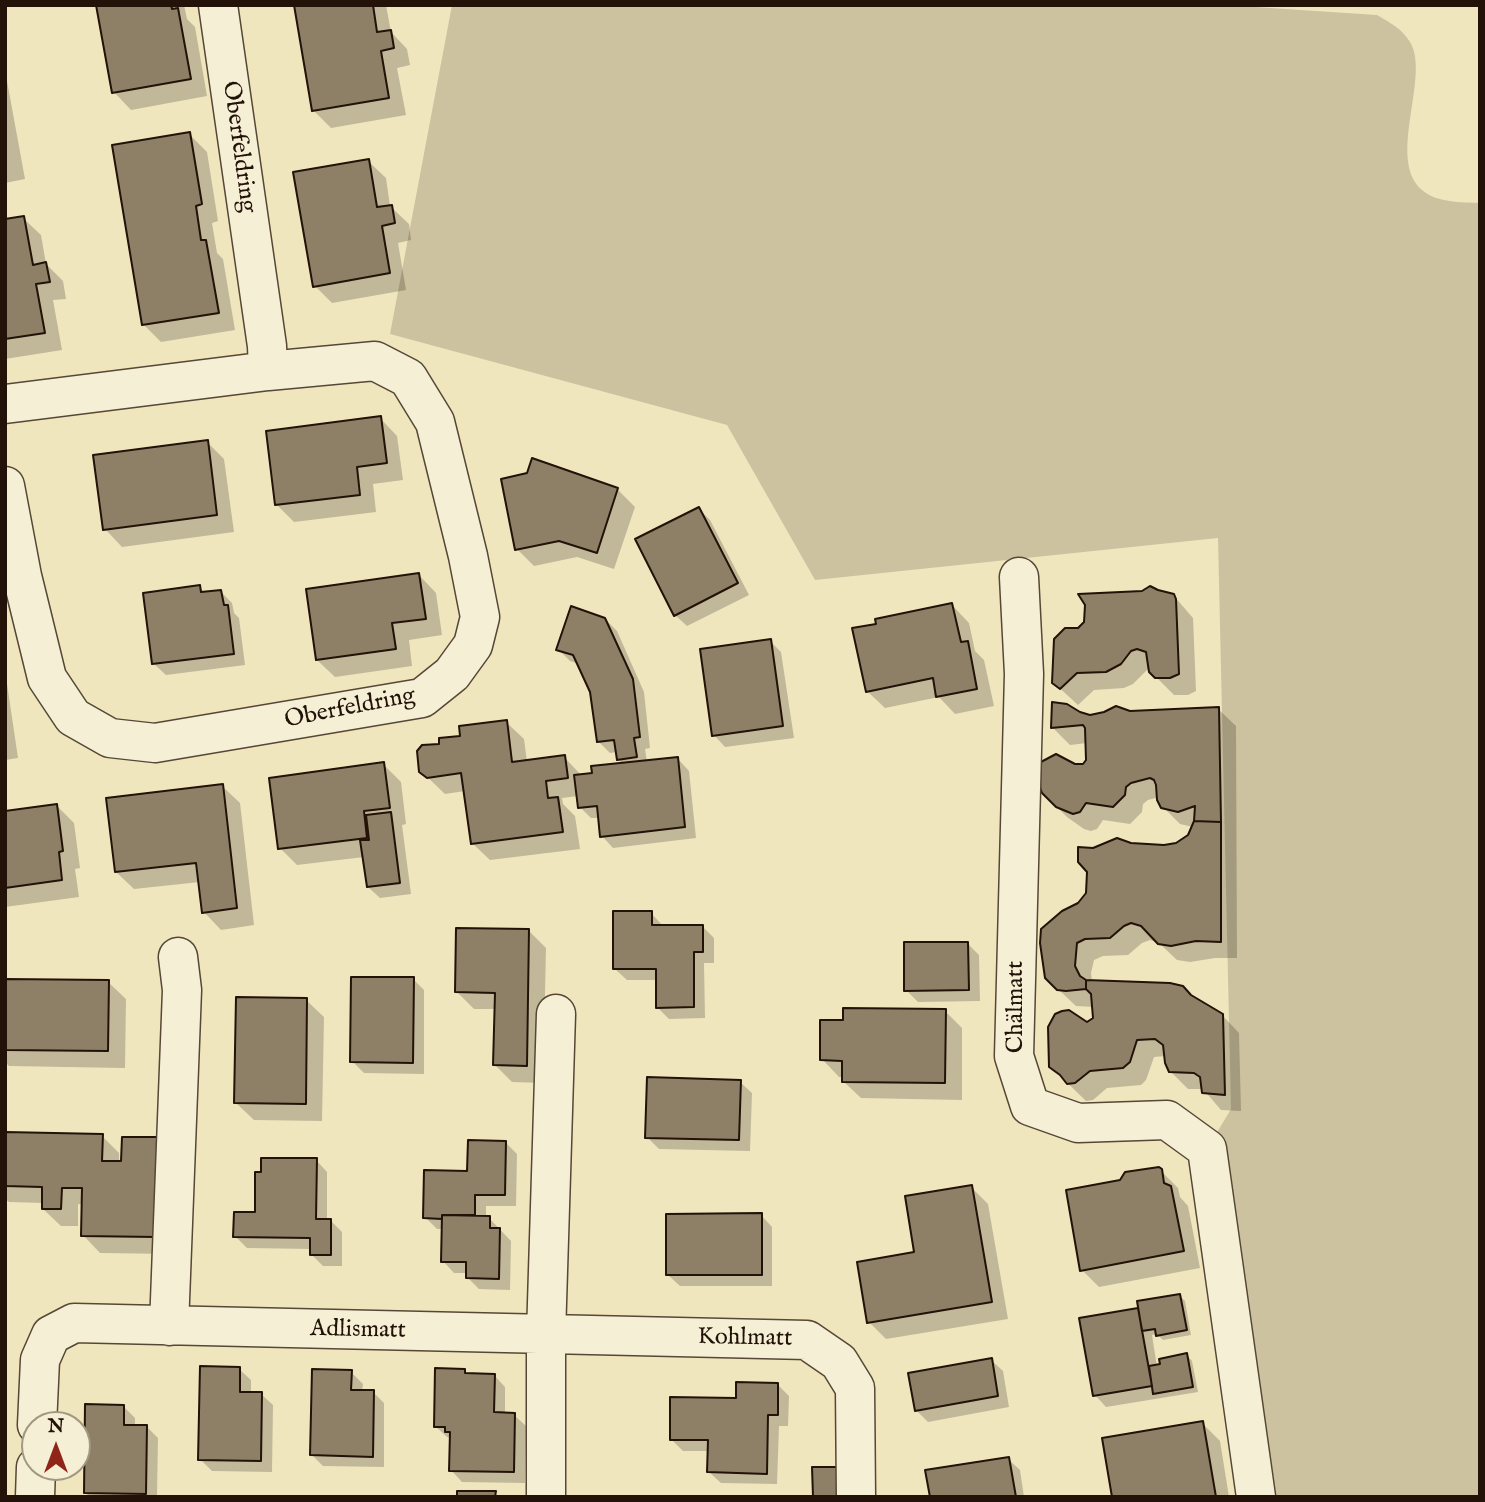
<!DOCTYPE html>
<html>
<head>
<meta charset="utf-8">
<style>
	body { margin:0 }
	#map { position:relative; width:1485px; height:1502px; overflow:hidden; background:#f0e6be; font-family:"IM FELL English",serif }
	canvas { display:block }
	.frame { position:absolute; inset:0; border:7px solid #221208; pointer-events:none }
	.north { position:absolute; left:21px; top:1411px; width:70px; height:70px; box-sizing:border-box; background:#f5efd5; border:2px solid #a19783; border-radius:50%; rotate:0deg; font-size:19px; font-weight:700; line-height:28px; text-align:center; color:#221208 }
	.north::after { content:''; display:block; margin:auto; width:24px; height:32px; background:#8f2418; clip-path:polygon(50% 0,100% 100%,50% 72%,0 100%) }
</style>
</head>
<body>
<div id="map">
<canvas width="1485" height="1502"></canvas>
<div class="frame"></div>
<div class="north">N</div>
</div>
<script>
const ctx = document.querySelector('canvas').getContext('2d');
ctx.lineJoin = 'round';
function fillPath(path, color) { ctx.fillStyle = color; ctx.fill(path, 'evenodd'); }
function stroke(path, color, width, dash) { ctx.strokeStyle = color; ctx.lineWidth = width; ctx.lineCap = dash ? 'butt' : 'round'; ctx.setLineDash(dash || []); ctx.stroke(path); }
function label(font, color, halo, rows, align = 'center') {
  ctx.font = font + ' "IM FELL English",serif'; ctx.lineWidth = 5; ctx.setLineDash([]); ctx.textBaseline = 'middle'; ctx.strokeStyle = halo; ctx.fillStyle = color; for (const [text, x, y, turn = 0] of rows) {
    ctx.save(); ctx.translate(x, y); ctx.rotate((+turn || 0) * Math.PI / 180); ctx.textAlign = isNaN(turn) ? turn : align; if (halo) ctx.strokeText(text, 0, 0); ctx.fillText(text, 0, 0); ctx.restore();
  }
}
fillPath(new Path2D(`
	M452 5H1225L1377 15C1391 23 1402 29 1410 42 1431 76 1386 159 1422 190 1437 203 1461 202 1480 203V1497H1256L1207 1149 1231 1109 1218 538 815 580 727 425 390 334Z`), '#cdc29f');
fillPath(new Path2D(`
	M98 5H184L187 19 195 27 207 96 131 110 114 92Z
	M296 5H386L391 32 407 49 410 65 397 68 406 115 331 128 314 111Z
	M5 70 25 179 5 183Z
	M189 134 207 152 218 221 212 223 217 253 223 259 235 330 161 342 144 325Z
	M368 161 386 178 390 206 409 224 411 240 398 243 406 290 332 303 315 286Z
	M23 218 41 235 46 264 63 281 66 299 53 300 62 350 5 359V221Z
	M380 418 397 436 403 480 373 484 376 512 294 522 277 505Z
	M207 442 224 459 234 532 122 547 105 529Z
	M617 489 635 507 614 569 577 557 534 566 517 549Z
	M699 509 710 520 749 595 687 626 675 615Z
	M419 575 436 593 442 635 409 640 412 666 335 677 317 660Z
	M199 587 206 594 221 592 232 603 234 613 239 618 245 665 166 675 154 664Z
	M1173 595 1193 618 1196 691 1188 695H1174L1150 671V667L1133 684 1124 688 1094 690 1078 705 1054 683 1079 630Z
	M952 605 969 623 975 651 984 660 994 706 955 714 939 697 885 708 867 691Z
	M605 619 617 631 644 692 650 748 645 749 647 762 678 759 689 771 696 838 613 848 602 836 600 818H591L580 807 578 796 562 798 563 804 575 816 580 849 490 860 472 843 465 791 445 794 421 771 441 745 506 722 524 739 527 762 564 757 582 776 624 765 618 759 617 752 610 753 598 741 592 691 579 664 570 661 558 649Z
	M770 641 781 652 794 738 725 747 714 735Z
	M5 670 18 758 5 760Z
	M1218 709 1236 726 1237 958H1215L1190 962 1177 960 1159 943 1150 940 1142 943 1128 955 1103 956 1094 960 1091 973 1092 982 1193 999 1222 1015 1239 1033 1241 1111 1221 1110 1203 1089H1188L1170 1071 1166 1056 1154 1057 1146 1080 1141 1085 1107 1088 1093 1100 1086 1101 1051 1067 1087 1024 1094 1019V1007L1076 1006 1046 978 1079 905 1088 894 1093 849 1131 845 1164 847 1177 845 1189 836 1193 827 1180 824 1163 807 1159 797 1148 800 1143 804 1142 812 1130 824 1103 820 1097 829 1091 831 1084 829 1067 817 1049 799 1074 766H1084L1088 761 1087 743 1070 745 1053 728 1079 714 1090 717Z
	M383 764 401 782 406 824 402 825 411 894 380 898 368 887 364 857 297 865 280 848Z
	M222 786 240 803 254 925 221 930 204 912 200 882 134 889 116 872Z
	M57 806 74 823 80 868 75 869 79 897 5 907V812Z
	M651 913 663 926H702L714 938V963H704L705 1018 669 1019 657 1007V980H627L615 969Z
	M528 930 546 948 543 1083 512 1082 495 1065 496 1009H474L456 991Z
	M967 943 979 955 980 1001 918 1002 906 990Z
	M413 979 424 990V1074L364 1073 352 1061Z
	M5 980 108 982 126 999 125 1068 9 1066 5 1062Z
	M306 1000 324 1017 322 1121 254 1120 236 1103Z
	M945 1011 962 1028V1100L861 1098 843 1081V1077H839L822 1059Z
	M740 1082 752 1093 750 1151 659 1149 647 1137Z
	M5 1134 102 1136 119 1153V1163L173 1254 100 1253 83 1235 84 1205 78 1204V1226H61L43 1209 44 1203 9 1202 5 1199Z
	M505 1142 517 1154 516 1206H486V1217L489 1218 511 1241 510 1290 479 1289 467 1277 468 1273H454L443 1261V1229H437L425 1217 469 1173Z
	M316 1160 327 1172V1221H331L342 1232V1266H323L311 1254V1249L247 1248 235 1236 257 1214 262 1174Z
	M1161 1171 1178 1188 1180 1197 1188 1206 1200 1268 1099 1287 1082 1270 1121 1181Z
	M971 1187 988 1204 1008 1319 886 1339 869 1322 916 1253Z
	M761 1215 772 1227V1286H680L668 1275Z
	M1180 1296 1185 1301 1191 1335 1163 1340 1157 1334 1152 1335 1157 1367 1187 1355 1192 1361 1198 1392 1106 1407 1095 1395 1081 1319 1140 1309Z
	M991 1360 1003 1371 1009 1407 928 1422 916 1410Z
	M239 1369 251 1380V1394H261L273 1405 272 1472 212 1471 200 1459Z
	M465 1371 469 1375H494L505 1387V1414L514 1415 526 1426 525 1483 462 1482 451 1470V1438L447 1437 435 1426Z
	M351 1372 363 1384 362 1392H373L384 1403V1467L323 1466 312 1455Z
	M777 1384 789 1396 788 1426H779L777 1484 721 1483 709 1472 710 1451H683L671 1439 732 1401Z
	M124 1407 135 1418V1426H146L158 1438 157 1497H90L86 1493Z
	M1202 1423 1220 1441 1229 1497H1114Z
	M1008 1459 1020 1470 1024 1497H932Z`), '#0003');
const building = new Path2D(`
	M96 5H171L172 9 178 8 191 79 112 93Z
	M294 5H373L377 32 391 30 394 48 381 51 389 98 312 111Z
	M190 132 202 204 196 206 201 240H206L219 313 142 325 112 145Z
	M369 159 377 207 392 205 395 223 382 226 390 273 313 287 293 172Z
	M24 216 33 265 46 262 50 282 36 284 45 333 5 339V219Z
	M381 416 387 463 357 467 360 495 275 505 266 431Z
	M208 440 217 515 103 530 93 455Z
	M532 458 618 488 597 553 559 541 515 550 501 479 527 473Z
	M699 507 738 583 674 616 635 539Z
	M419 573 426 619 392 623 396 649 316 660 306 589Z
	M200 585 201 592 221 590 224 605H228L234 654 152 664 143 593Z
	M1150 586 1158 590 1174 594 1176 599 1179 674 1170 678H1155L1149 672 1146 652 1137 649 1131 651 1121 664 1106 672 1077 673 1060 689 1052 683 1054 639 1065 628H1078L1084 622 1085 605 1078 594 1142 591Z
	M952 603 961 642 968 641 977 689 936 697 933 678 866 692 852 628 876 624 875 619Z
	M571 606 605 618 633 679 640 737 634 738 637 757 617 760 614 740 597 742 590 692 573 655 556 650Z
	M771 639 783 726 712 736 700 649Z
	M1052 702 1067 704 1080 712 1090 715 1104 712 1116 706 1130 711 1219 707 1221 822 1194 821 1195 806 1178 812 1161 808 1157 800 1156 785 1154 780 1150 778 1131 783 1126 787 1125 795 1113 807 1086 803 1080 812 1073 814 1056 807 1042 793 1038 782 1039 763 1056 754 1075 764H1083L1086 760 1085 728 1083 725 1051 728Z
	M507 720 512 762 565 755 568 778 546 781 548 798 558 797 563 832 471 844 461 773 427 778 419 772 417 751 422 745 439 744V738L460 736 459 726Z
	M678 757 685 827 600 837 597 806 578 808 574 775 592 773 591 766Z
	M384 762 390 808 364 811 367 838 278 849 269 778Z
	M223 784 237 908 202 913 196 863 115 872 106 798Z
	M57 804 63 851 59 852 62 880 5 888V811Z
	M391 812 400 883 367 887 360 840H369L366 815Z
	M1194 821 1221 822V942L1196 941 1171 946 1158 944 1141 926 1131 923 1124 926 1110 938 1085 939 1077 943 1075 966 1080 976 1086 980V989L1066 991 1057 990 1045 978 1040 943 1041 929 1062 911 1078 903 1086 893 1087 872 1078 862V847L1093 848 1117 838 1131 843 1164 845 1176 843 1188 835Z
	M613 911H652V925H703V952H694V1007L656 1008V969H613Z
	M456 928 529 929 527 1066 493 1065 495 993 455 992Z
	M904 942H968L969 990 904 991Z
	M351 977H414L413 1063 350 1062Z
	M5 979 109 980 108 1051 5 1050Z
	M1086 980 1170 983 1183 986 1191 995 1223 1014 1225 1095 1202 1093 1200 1077 1194 1073 1169 1072 1165 1063 1163 1045 1155 1039 1137 1040 1130 1062 1123 1068 1090 1071 1075 1083 1067 1084 1060 1075 1049 1067 1048 1027 1055 1014 1062 1011 1069 1010 1087 1022 1093 1018 1091 994 1086 989Z
	M236 997 307 998 306 1104 234 1103Z
	M843 1008 946 1009 945 1083 842 1082V1061L820 1060V1020H843Z
	M647 1077 741 1080 739 1140 645 1138Z
	M5 1132 103 1134 102 1161H121L122 1137H158L156 1237 81 1236 82 1188H62L61 1209H42V1187L5 1186Z
	M468 1140 506 1141 505 1195H475V1215H442V1219L423 1218 424 1170 467 1171Z
	M261 1158H317L316 1219H331V1255H310V1238L233 1237 234 1212H255V1172H261Z
	M1159 1167 1162 1169 1164 1183 1171 1186 1184 1251 1080 1271 1066 1190 1120 1180 1125 1172Z
	M972 1185 992 1302 867 1323 857 1262 914 1252 905 1196Z
	M762 1213V1275H666V1214Z
	M442 1215 490 1216V1228H500L499 1279 466 1278V1262H441Z
	M1180 1294 1187 1330 1156 1336 1155 1329 1142 1331 1137 1301Z
	M1138 1308 1152 1386 1093 1396 1079 1318Z
	M1187 1353 1193 1387 1153 1394 1149 1366 1160 1364 1159 1359Z
	M992 1358 998 1396 915 1411 908 1373Z
	M200 1366 240 1367V1392H262L261 1461 198 1460Z
	M435 1368 465 1369V1373L495 1374 494 1412 515 1413 514 1472 449 1471 450 1432H445V1427H434Z
	M312 1369 352 1370 351 1390H374L373 1457 310 1455Z
	M736 1382 778 1383V1415H768L767 1474 707 1472 708 1440H670V1397L736 1398Z
	M85 1404 124 1405V1425H147L146 1494 84 1493Z
	M1203 1421 1216 1497H1112L1102 1438Z
	M1009 1457 1016 1497H930L925 1470Z
	M812 1467H838V1497H813Z
	M457 1491H496L495 1497H457Z`);
fillPath(building, '#8d8067');
stroke(building, '#221208', 2);
const minor = new Path2D(`
	M218 5 267 346 268 371
	M5 404 268 371 375 361 408 378 435 422 468 556 480 617 473 645 452 674 422 698 155 743 110 738 73 717 47 678 22 576 5 486
	M1019 577 1024 674 1014 1056 1030 1106 1078 1123 1167 1120 1207 1149 1256 1497
	M169 1326 182 990 178 957
	M37 1425 40 1360 51 1335 74 1323 807 1340 839 1362 855 1388 856 1497
	M35 1497 36 1467
	M546 1497V1335L556 1014`);
stroke(minor, '#564736', 41);
stroke(minor, '#f5efd5', 38);
label('24px', '#221208', '#f5efd5', [
	["Oberfeldring",238,147,82],
	["Oberfeldring",350,709,-11],
	["Chälmatt",1017,1007,-90],
	["Adlismatt",358,1331,1],
	["Kohlmatt",745,1339,1]
]);
</script>
</body>
</html>
